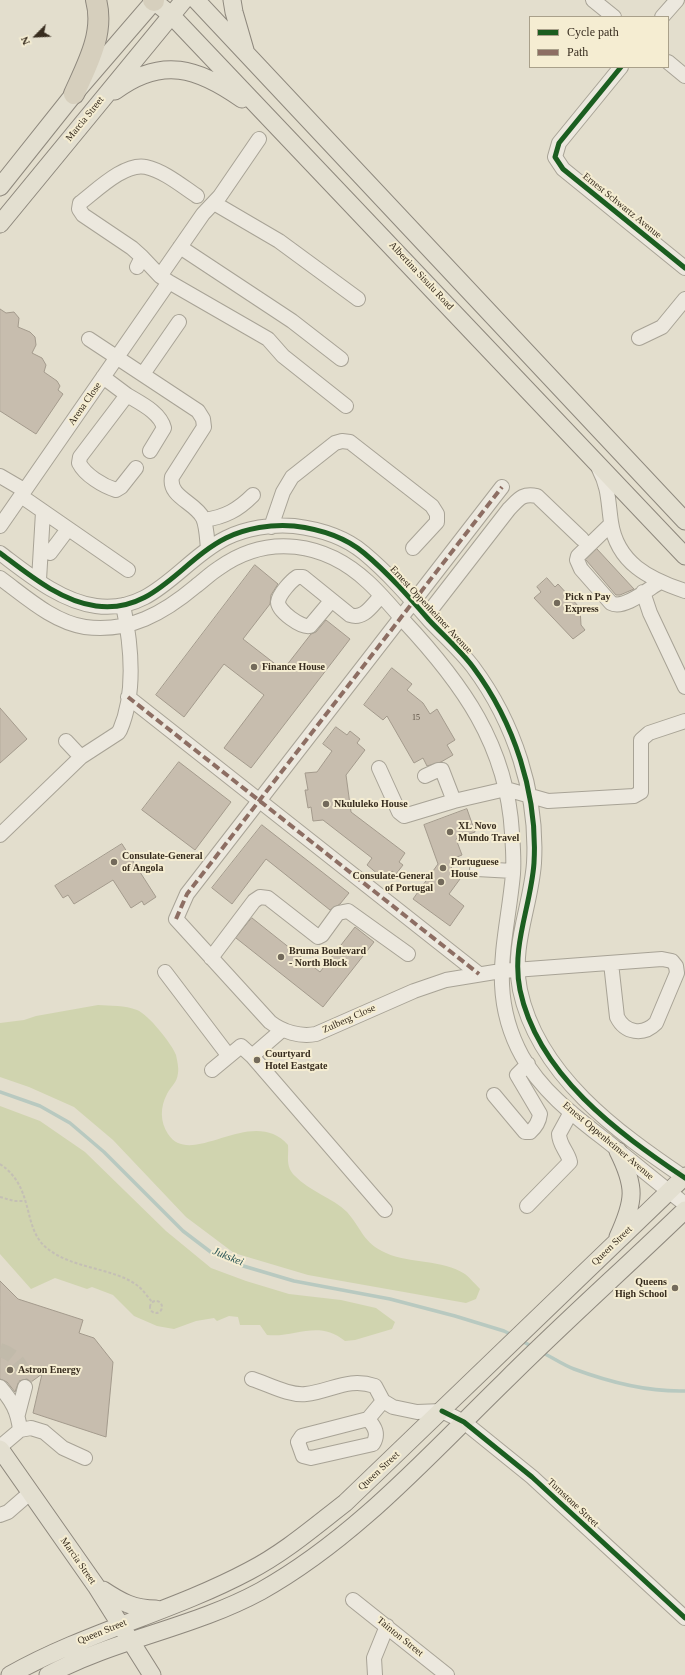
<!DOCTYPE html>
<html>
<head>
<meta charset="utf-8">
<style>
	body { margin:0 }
	#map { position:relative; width:685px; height:1675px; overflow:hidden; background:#e3decd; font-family:Georgia,serif }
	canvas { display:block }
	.legend { position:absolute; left:529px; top:16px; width:140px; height:52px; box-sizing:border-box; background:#f5edd2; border:1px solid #a9a08a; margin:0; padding:5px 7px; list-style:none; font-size:12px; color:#372c1e }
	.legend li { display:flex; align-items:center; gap:8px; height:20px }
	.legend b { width:20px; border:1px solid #a9a08a }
	.north { position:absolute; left:16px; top:16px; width:40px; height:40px; -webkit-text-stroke:3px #f5edd2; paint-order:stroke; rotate:246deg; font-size:11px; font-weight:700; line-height:16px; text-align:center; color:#372c1e }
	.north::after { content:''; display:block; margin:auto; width:14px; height:18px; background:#372c1e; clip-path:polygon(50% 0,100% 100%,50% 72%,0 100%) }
</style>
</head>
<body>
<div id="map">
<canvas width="685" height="1675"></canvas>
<ul class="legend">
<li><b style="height:5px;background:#1b5e20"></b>Cycle path</li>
<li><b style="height:5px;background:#8d6e63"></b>Path</li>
</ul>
<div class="north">N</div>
</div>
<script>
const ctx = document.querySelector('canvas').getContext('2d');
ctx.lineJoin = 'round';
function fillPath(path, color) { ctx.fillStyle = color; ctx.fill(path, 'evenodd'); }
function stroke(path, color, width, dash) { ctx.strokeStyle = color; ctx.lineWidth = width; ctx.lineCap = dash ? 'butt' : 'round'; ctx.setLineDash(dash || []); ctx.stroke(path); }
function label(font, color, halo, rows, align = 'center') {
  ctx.font = font + ' Georgia,serif'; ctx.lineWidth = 4; ctx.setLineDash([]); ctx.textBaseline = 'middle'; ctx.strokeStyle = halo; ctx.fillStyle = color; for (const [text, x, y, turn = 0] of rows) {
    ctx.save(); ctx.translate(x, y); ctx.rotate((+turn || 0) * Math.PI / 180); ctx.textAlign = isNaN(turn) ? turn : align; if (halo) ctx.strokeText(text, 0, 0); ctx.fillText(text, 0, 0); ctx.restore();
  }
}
fillPath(new Path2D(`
	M98 1005C110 1006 125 1005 137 1010 148 1014 172 1044 176 1055 177 1060 179 1068 178 1073 177 1083 171 1086 167 1094 160 1107 160 1122 168 1134 191 1170 252 1104 288 1145 289 1157 285 1166 295 1176 309 1191 333 1198 347 1212 362 1229 363 1243 386 1253 410 1264 442 1259 465 1274 470 1278 475 1284 480 1289L476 1299 466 1303 308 1275 234 1253 186 1217 113 1140 74 1107 29 1087 0 1077V1023L24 1020 36 1016Z
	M0 1106 40 1121 85 1152 166 1231 211 1268 246 1281 289 1294 341 1300 376 1308 395 1322 392 1329 355 1340 345 1341C318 1319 296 1338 267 1335L260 1325H240L238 1317 229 1316 217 1321 214 1318 196 1321 174 1329 157 1326 134 1316 113 1295 92 1287 87 1289 55 1278 31 1289 0 1254Z`), '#d0d4af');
stroke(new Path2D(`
	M0 1092 40 1106 70 1123 104 1152 183 1231 212 1253 240 1265 294 1281 390 1299 455 1316 504 1331 512 1335
	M520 1340 533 1347
	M541 1352C552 1357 563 1365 574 1369 609 1382 648 1392 685 1391`), '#b8c9c0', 3.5);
const building = new Path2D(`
	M0 309 6 313 14 312 19 318 18 327 30 332 35 337 36 345 32 353 42 358 46 365 44 372 57 381 60 386 58 390 63 394 36 434 0 411Z
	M597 549 634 589 620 595H616L586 560Z
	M255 565 278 584 271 595 270 604 243 639 283 670 311 634 316 632 326 620 350 639 251 768 224 748 264 695 224 664 184 717 156 695Z
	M547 578 555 587 558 584 580 608 581 625 585 630 573 639 534 598 541 592 537 587Z
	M392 668 412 684 407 690 423 703 430 714 437 709 455 740 447 745 453 755 441 762 427 766 423 758 414 763 387 716 383 720 364 705Z
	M0 708 27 739 0 763Z
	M336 727 347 735 350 731 360 739 357 743 365 750 346 775 351 812 405 853 399 862 403 865 396 874 392 871 385 880 367 865 372 858 323 820 313 821 311 807 308 808 305 790H308L305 773 317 772 332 751 323 744Z
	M179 762 231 802 195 850 142 810Z
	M467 809 475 832 456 839 462 855 452 859 451 873 460 879 449 894 464 906 450 926 413 899 438 864 424 825Z
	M262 825 349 893 340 904 330 910 266 859 232 904 212 888Z
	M122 844 156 897 144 905 142 901 131 908 113 880 74 904 68 895 63 898 55 886Z
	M252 918 320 972 355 927 374 942 323 1007 236 938Z
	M0 1281 18 1299 83 1320 79 1333 94 1338 113 1362 106 1437 33 1413 42 1374 31 1382 27 1379 19 1381 15 1392 7 1382 0 1379Z`);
fillPath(building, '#c7bdae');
stroke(building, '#a39a8c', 1);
stroke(new Path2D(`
	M0 1350C17 1355 26 1369 25 1387`), '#c1baaa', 14, [14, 7]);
const minor = new Path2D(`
	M593 0 614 17
	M662 17 677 0
	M668 62 685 76
	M621 67 559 143 555 157 563 169 685 268
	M214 203 279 241 358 299
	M180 247 292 321 341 359
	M142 257 132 248 83 215 79 209 80 203C96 191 125 162 146 167 164 171 182 186 197 196
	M137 267 142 257 160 276 169 282 268 339 283 356 346 406
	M160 276 203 214 220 196 259 139
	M639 338 662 327 685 299
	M89 339 198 411 203 419 204 427 172 477C168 497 195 502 203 518 207 527 207 540 208 549
	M143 374 179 322
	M103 377 127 395 80 457 79 463C85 475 103 486 116 490L121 487 136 468
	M127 395C140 403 160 412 164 428L150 451
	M599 469C609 488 608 502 611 522 617 563 649 579 685 591
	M0 476 24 490
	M502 487 187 894 176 919 270 1022C283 1032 300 1037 316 1034L414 991 446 980 501 971 662 959 672 961 676 966 677 973 656 1023C643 1036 625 1033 617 1017L611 963
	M21 496 128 570
	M204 520C225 517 238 510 253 495
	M611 524 578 556 577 560 581 569 611 603C624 610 648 589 660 582
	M0 526 169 282
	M271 527 283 492 292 477 335 443 342 441 350 442 432 506 437 514V522L413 548
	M0 553C28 574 60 601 96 606 154 614 180 561 226 538 246 528 272 524 294 526 319 529 345 537 364 553 388 573 409 597 429 620 443 635 460 650 473 667 514 722 538 794 534 863 531 906 511 946 520 990 538 1075 617 1132 685 1178
	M50 553 68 529
	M0 578C26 597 53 622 85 627 129 633 164 613 196 586 204 580 211 573 219 568 268 533 325 542 368 582 381 594 392 607 403 620 462 683 507 745 512 833 513 847 514 860 513 874 507 940 487 992 522 1056 542 1092 576 1117 608 1142 634 1163 659 1184 685 1204
	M39 580 43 512
	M643 592 650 613 685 687
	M331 601 310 626C301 628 278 611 278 602 279 594 291 581 297 577H303L350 615C364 620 372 605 381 596
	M426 616 509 509C519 499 522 493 537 496L582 539
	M128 697 479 974
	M66 741 81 757
	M379 768 399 812 404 816 454 801 506 789 548 801 634 796 641 792V740L649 733 685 721
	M425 776 438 770H442L454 801
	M0 835 81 757 118 733 120 730C136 693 131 643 123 605
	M477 869 513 871
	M211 958 254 901 260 897 268 898 318 937 322 935 338 913 348 911 408 954
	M165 972 228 1055
	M282 1030 252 1056 385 1210
	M212 1070 241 1046 252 1056
	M494 1095 525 1132H530C536 1127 539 1122 540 1114L517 1075 528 1064
	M527 1206 570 1162C568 1152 559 1145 559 1134L571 1112
	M252 1379C268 1384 289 1396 306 1394 332 1391 348 1377 375 1386L383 1401 393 1407 417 1412 442 1411 464 1422 532 1477 685 1618
	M0 1387C12 1401 18 1411 20 1430
	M18 1414 25 1387
	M368 1419C375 1427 379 1434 373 1444L311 1458 303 1456 298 1442 302 1436 368 1419 383 1401
	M0 1447 20 1430 31 1428 44 1432 63 1448 85 1458
	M0 1515 8 1512 31 1492
	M353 1600 447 1675
	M375 1675 374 1658 387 1626`);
const major = new Path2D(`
	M196 0 685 521
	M232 0 234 12 245 50
	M154 1 171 15 685 556
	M115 91C162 56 198 68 242 99
	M0 187 74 94 155 0
	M0 224 184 0
	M618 1237C635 1200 636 1187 618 1151
	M0 1449 96 1586 152 1675
	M103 1590C121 1602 134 1609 156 1609
	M10 1675C86 1632 172 1612 249 1571 284 1553 314 1527 345 1503L685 1176
	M48 1675C115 1639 193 1628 261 1591 354 1539 428 1456 504 1382 563 1323 625 1268 685 1210`);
const highway = new Path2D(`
	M153 0 154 1
	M74 94C87 65 105 33 96 0`);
stroke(minor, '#a8a396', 16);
stroke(major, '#8e887d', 19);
stroke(highway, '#8e887d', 22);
stroke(new Path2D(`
	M0 1164C36 1188 21 1229 48 1249 73 1269 115 1268 138 1286 143 1290 148 1297 152 1302
	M0 1197 14 1201H25
	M150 1307a6 6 0 1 1 12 0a6 6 0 1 1-12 0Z`), '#c4bfb5', 2, [3, 2]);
stroke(minor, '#ece8de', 14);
stroke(major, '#e3dfd0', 17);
stroke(highway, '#d6cfbd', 20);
stroke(new Path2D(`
	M128 697 479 974
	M176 919 187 894 502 487`), '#8d6e63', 4, [8, 4]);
stroke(new Path2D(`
	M621 67 559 143 555 157 563 169 685 268
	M0 553C28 574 60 601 96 606 154 614 180 561 226 538 246 528 272 524 294 526 319 529 345 537 364 553 388 573 409 597 429 620 443 635 460 650 473 667 514 722 538 794 534 863 531 906 511 946 520 990 538 1075 617 1132 685 1178
	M442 1411 464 1422 532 1477 685 1618`), '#1b5e20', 5);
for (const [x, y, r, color] of [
	[557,603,4,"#736a5b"],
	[254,667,4,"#736a5b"],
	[326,804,4,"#736a5b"],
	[450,832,4,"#736a5b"],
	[114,862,4,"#736a5b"],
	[443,868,4,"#736a5b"],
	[441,882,4,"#736a5b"],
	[281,957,4,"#736a5b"],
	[257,1060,4,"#736a5b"],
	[675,1288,4,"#736a5b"],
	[10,1370,4,"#736a5b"]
]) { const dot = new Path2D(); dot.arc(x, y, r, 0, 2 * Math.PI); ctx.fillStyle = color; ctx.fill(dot); stroke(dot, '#f5edd2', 1.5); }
label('8px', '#5b5042', null, [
	["15",416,718]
]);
label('10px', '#372c1e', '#f5edd2', [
	["Marcia Street",85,119,-51],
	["Ernest Schwartz Avenue",622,206,39],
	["Albertina Sisulu Road",421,276,47],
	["Arena Close",85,404,-55],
	["Ernest Oppenheimer Avenue",431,610,47],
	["Zulberg Close",349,1019,-24],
	["Ernest Oppenheimer Avenue",608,1141,40],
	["Queen Street",612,1246,-44],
	["Queen Street",379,1471,-43],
	["Turnstone Street",573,1503,43],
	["Marcia Street",78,1561,55],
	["Queen Street",102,1632,-22],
	["Tainton Street",400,1637,39]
]);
label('bold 10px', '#372c1e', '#f5edd2', [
	["Pick n Pay",565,597],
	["Express",565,609],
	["Finance House",262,667],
	["Nkululeko House",334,804],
	["XL Novo",458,826],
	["Mundo Travel",458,838],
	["Consulate-General",122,856],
	["of Angola",122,868],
	["Portuguese",451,862],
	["House",451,874],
	["Consulate-General",433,876,"right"],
	["of Portugal",433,888,"right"],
	["Bruma Boulevard",289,951],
	["- North Block",289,963],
	["Courtyard",265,1054],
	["Hotel Eastgate",265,1066],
	["Queens",667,1282,"right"],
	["High School",667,1294,"right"],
	["Astron Energy",18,1370]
], 'left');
label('italic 11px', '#2d5757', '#f5edd2', [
	["Jukskei",228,1257,22]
]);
</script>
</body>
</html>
